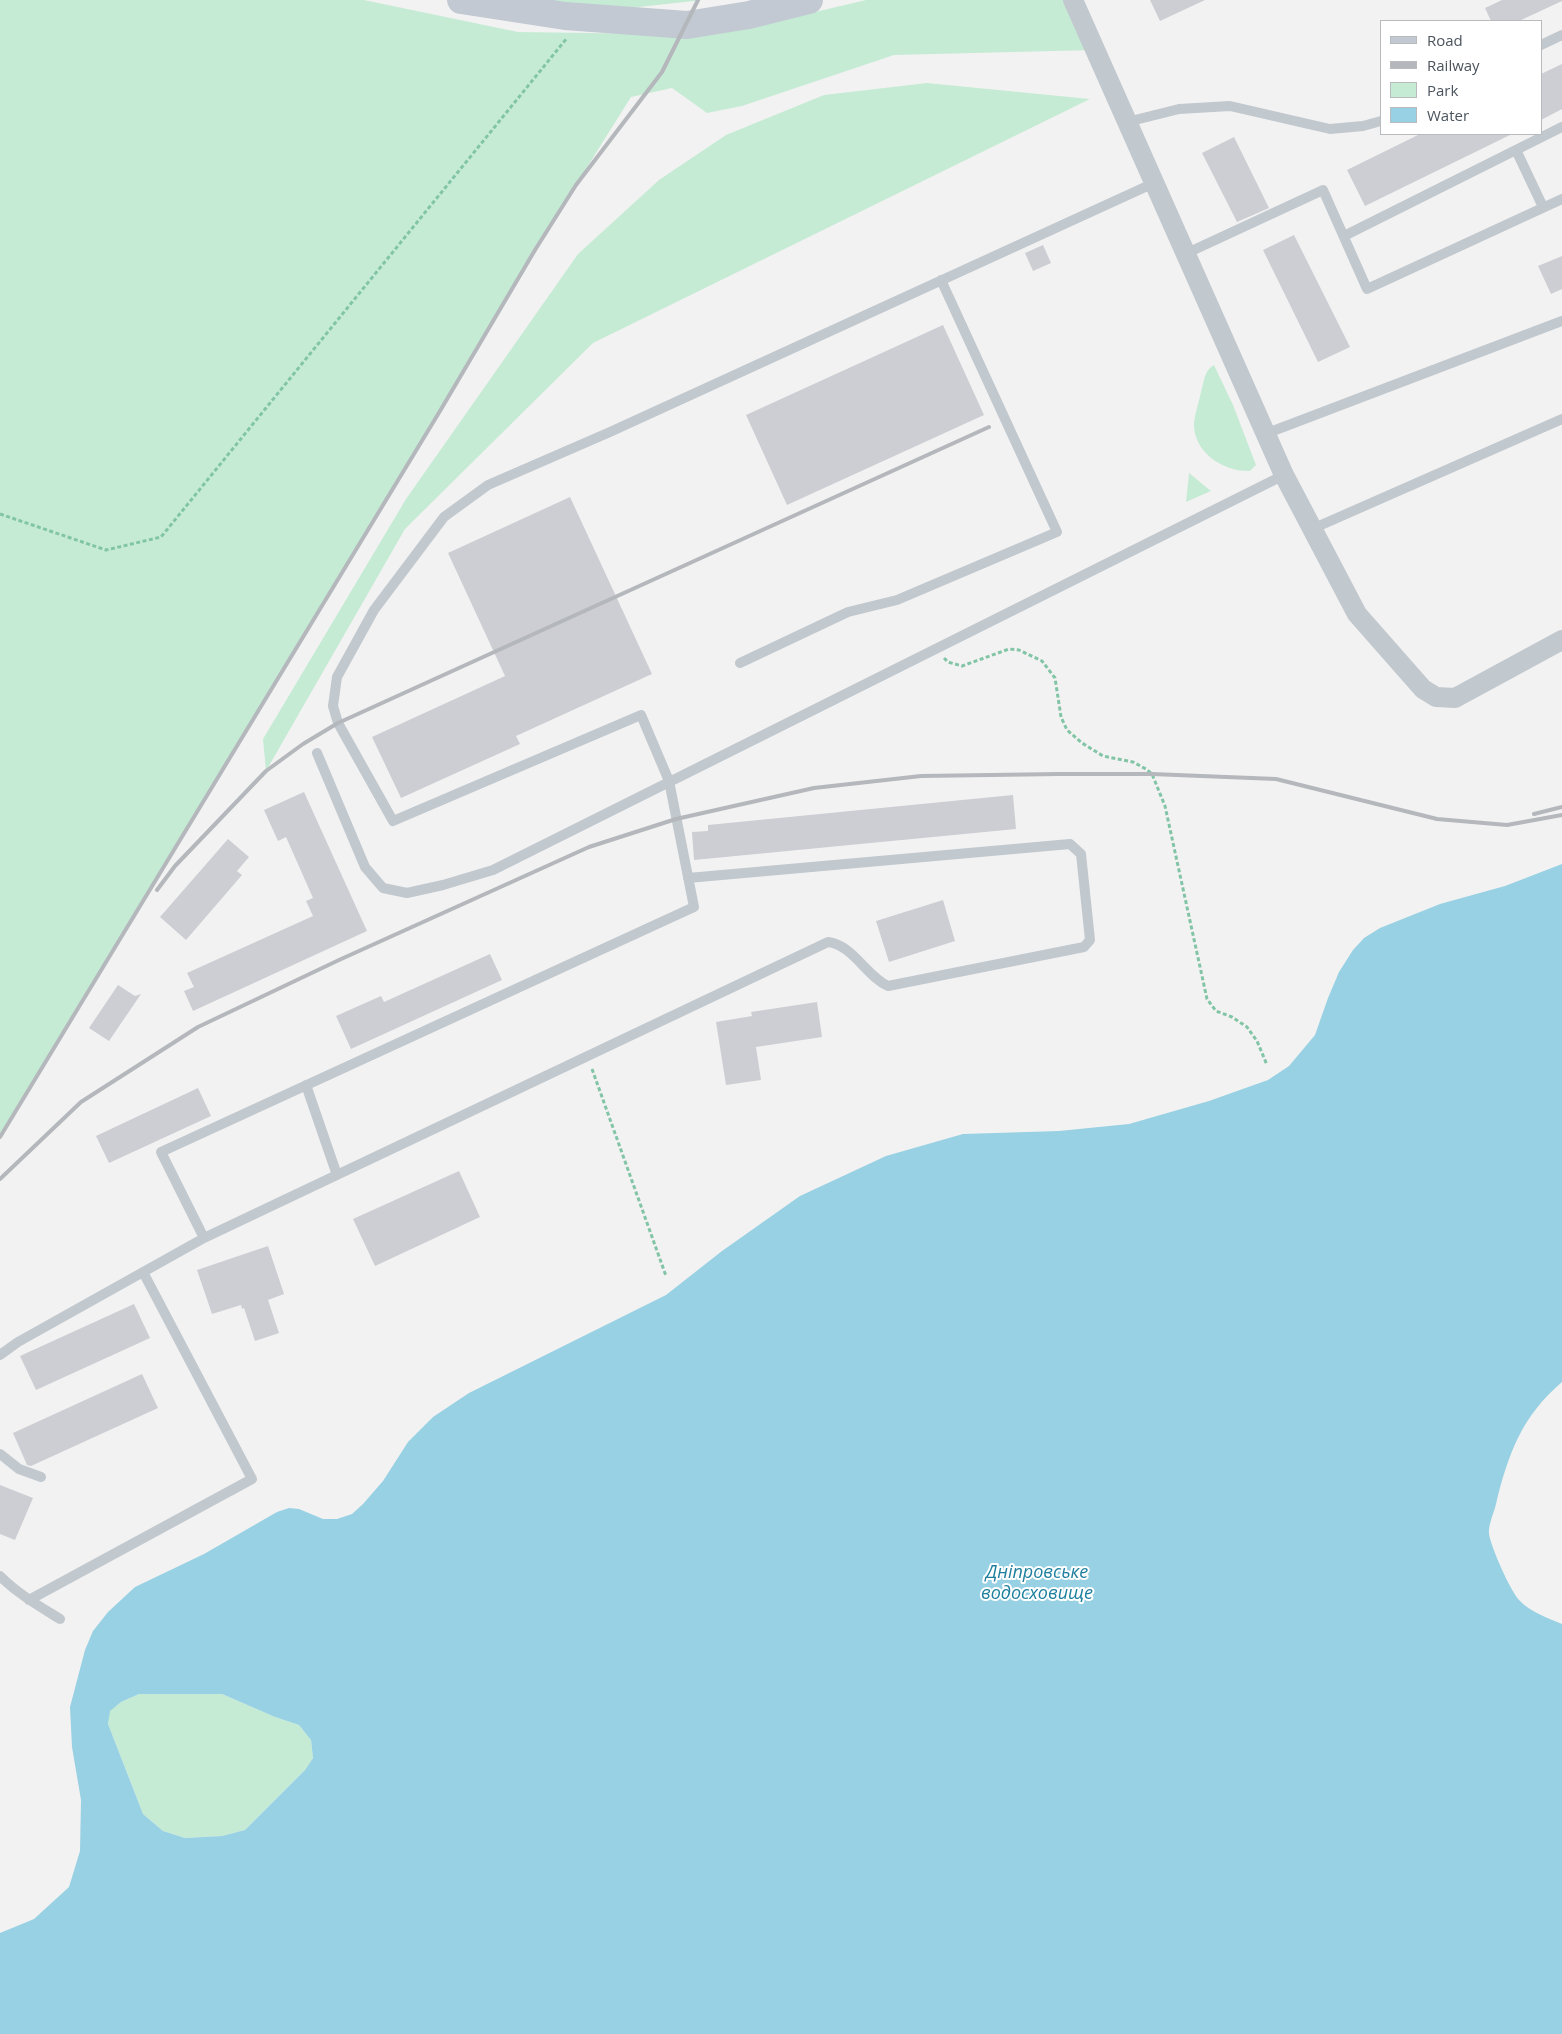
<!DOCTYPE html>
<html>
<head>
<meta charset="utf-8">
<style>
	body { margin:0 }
	#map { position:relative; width:1562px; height:2034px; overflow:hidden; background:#f3f2f2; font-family:"Open Sans",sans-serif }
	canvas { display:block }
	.legend { position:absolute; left:1380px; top:20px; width:162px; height:115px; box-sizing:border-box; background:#fff; border:1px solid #b7bbbe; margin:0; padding:6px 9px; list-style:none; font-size:15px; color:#4b545d }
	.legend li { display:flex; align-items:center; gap:10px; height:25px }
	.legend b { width:25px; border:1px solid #b7bbbe }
</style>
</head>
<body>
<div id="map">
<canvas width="1562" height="2034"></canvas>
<ul class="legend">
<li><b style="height:6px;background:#c2c9d2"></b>Road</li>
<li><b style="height:6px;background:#b4b7bb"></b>Railway</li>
<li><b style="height:14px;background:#c6ebd5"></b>Park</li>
<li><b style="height:14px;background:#98d1e3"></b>Water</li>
</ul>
</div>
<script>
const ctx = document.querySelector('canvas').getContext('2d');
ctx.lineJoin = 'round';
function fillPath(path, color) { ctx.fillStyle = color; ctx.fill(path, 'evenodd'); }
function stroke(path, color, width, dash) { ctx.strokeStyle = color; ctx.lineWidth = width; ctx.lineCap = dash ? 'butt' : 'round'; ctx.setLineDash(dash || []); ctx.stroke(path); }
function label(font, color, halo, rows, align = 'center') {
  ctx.font = font + ' "Open Sans",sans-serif'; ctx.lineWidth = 4; ctx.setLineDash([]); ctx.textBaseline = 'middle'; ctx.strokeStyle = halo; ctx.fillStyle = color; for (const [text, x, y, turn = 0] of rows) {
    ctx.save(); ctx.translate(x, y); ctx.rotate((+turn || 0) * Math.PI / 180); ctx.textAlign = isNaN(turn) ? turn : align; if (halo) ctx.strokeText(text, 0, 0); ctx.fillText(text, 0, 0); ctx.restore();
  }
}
fillPath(new Path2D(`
	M0 0H364L518 32 664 34 751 27 866 0H1073L1095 50 894 55 742 106 707 113 672 88 631 97 535 250 440 411 0 1137Z
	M517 0H703L584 13Z
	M927 83 1090 99 593 343 405 529 266 771 263 739 406 499 578 254 659 180 726 135 824 95Z
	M1214 365 1233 405 1256 465 1250 471C1223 472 1193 452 1194 423 1195 413 1199 402 1201 392 1204 382 1204 370 1214 365Z
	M1189 473 1211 491 1186 502Z
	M139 1694H222L275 1717 299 1725 311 1740 313 1758 305 1770 245 1830 222 1836 185 1838 163 1831 143 1814 108 1724 109 1711 121 1702Z`), '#c6ebd5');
fillPath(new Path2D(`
	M1562 864V1382C1522 1416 1508 1454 1496 1504 1494 1513 1488 1525 1489 1534 1491 1547 1510 1590 1519 1600 1530 1612 1548 1618 1562 1624V2034H0V1933L34 1919 69 1887 80 1851 81 1800 72 1747 70 1707 85 1650 93 1631 108 1612 135 1587 204 1554 277 1512 289 1508 299 1509 323 1519H337L352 1514 363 1504 383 1481 408 1442 433 1417 469 1393 666 1295 722 1251 800 1196 886 1156 963 1134 1059 1131 1129 1124 1209 1101 1268 1080 1289 1066 1315 1035 1328 998 1339 972 1353 950 1364 938 1380 928 1440 904 1505 886ZM139 1694H222L275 1717 299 1725 311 1740 313 1758 305 1770 245 1830 222 1836 185 1838 163 1831 143 1814 108 1724 110 1711 121 1702Z`), '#98d1e3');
fillPath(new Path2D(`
	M1150 0H1205L1160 21Z
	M1502 0H1562V1L1519 21H1491L1485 8Z
	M1562 64V109L1541 120V74Z
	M1420 134H1512L1365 206 1347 170Z
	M1234 137 1269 208 1237 222 1202 153Z
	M1294 235 1350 347 1318 362 1263 250Z
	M1043 245 1051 263 1033 271 1025 253Z
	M1562 256V289L1551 294 1538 266Z
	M943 325 984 415 787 505 746 415Z
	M570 497 652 674 516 736 520 744 401 798 372 737 505 676 448 553Z
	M304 792 367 931 193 1011 184 991 194 987 187 973 313 916 306 901 313 898 286 837 278 841 264 810Z
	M1013 795 1016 829 694 860 692 832 708 831V825Z
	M228 839 249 857 237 871 242 875 186 940 160 917Z
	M943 900 955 941 889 962 876 921Z
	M490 954 502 980 351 1049 336 1016 381 996 384 1002Z
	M118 985 135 996 141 994 109 1041 89 1028Z
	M817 1002 822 1037 756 1047 761 1080 726 1085 716 1022 752 1016 751 1012Z
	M198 1088 211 1116 109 1163 96 1136Z
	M459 1171 480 1217 375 1266 353 1219Z
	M268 1246 284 1294 268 1300 279 1333 255 1341 244 1308 242 1309 241 1305 212 1314 197 1270Z
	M134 1304 150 1338 36 1390 20 1356Z
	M142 1374 158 1408 31 1466 27 1465 13 1433Z
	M0 1485 33 1498 15 1540 0 1534Z`), '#ccced3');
stroke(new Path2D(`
	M0 514 106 550 161 537 567 38
	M944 658 948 662 962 666 1009 649 1019 650 1042 661 1055 678 1061 717 1067 730 1082 743 1103 756 1133 762 1146 769 1152 774 1165 806 1207 999 1216 1011 1232 1017 1247 1027 1257 1041 1267 1065
	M592 1069 666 1276`), '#82c5a6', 3, [4, 2.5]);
stroke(new Path2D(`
	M1541 45 1562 35
	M1127 122 1179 109 1230 106 1330 129 1363 126 1381 121
	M1516 150 1543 207
	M1344 236 1562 127
	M1185 254 1323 190 1367 289 1562 199
	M1265 434 1562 321
	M1312 529 1562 419
	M740 663 848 612 897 600 1057 532 941 280
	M317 753 365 867 383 888 407 893 443 885 493 870 1284 475
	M306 1085 337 1175
	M204 1238 828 942C853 945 866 976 888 986L1084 947 1090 940 1081 854 1070 844 688 878
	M0 1355 18 1342 204 1238 161 1152 694 907 669 781 641 715 393 821 338 723 333 706 337 677 374 610 444 517 488 485 610 432 1154 183
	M0 1454 19 1469 41 1477
	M0 1576C18 1594 39 1606 60 1619
	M29 1600 252 1479 143 1272`), '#c1c8ce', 10);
stroke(new Path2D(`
	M1073 0 1284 475 1357 614 1423 689 1436 697 1455 698 1562 640`), '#c1c8ce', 20);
stroke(new Path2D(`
	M461 0 565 16 687 25 749 15 809 0`), '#c2c9d2', 28);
stroke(new Path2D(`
	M1534 814 1562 807
	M157 890 175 866 266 771 303 744 338 723 989 427
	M0 1137 440 411 535 250 576 185 662 72 698 0
	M0 1179 81 1102 198 1027 339 960 589 847 676 819 814 788 921 776 1060 774H1152L1276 779 1437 819 1507 825 1562 815`), '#b4b7bb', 4);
label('italic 18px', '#1e7f9e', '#fff', [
	["Дніпровське",1037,1573],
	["водосховище",1037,1594]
]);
</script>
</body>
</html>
